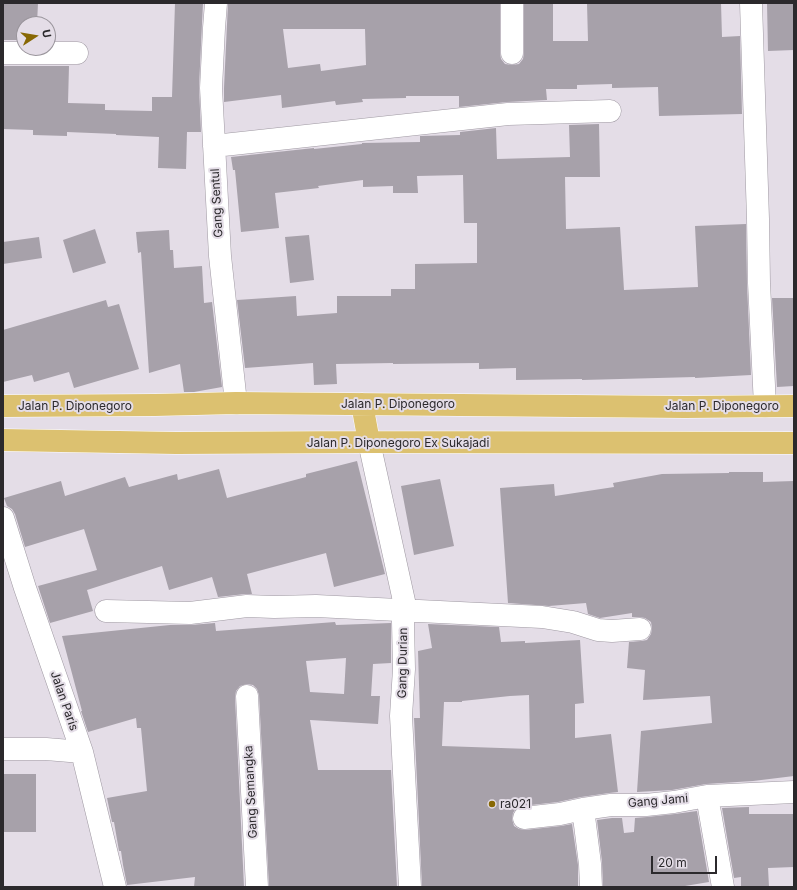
<!DOCTYPE html>
<html>
<head>
<meta charset="utf-8">
<style>
	body { margin:0 }
	#map { position:relative; width:797px; height:890px; overflow:hidden; background:#e4dde7; font-family:Inter,sans-serif }
	canvas { display:block }
	.frame { position:absolute; inset:0; border:4px solid #2b292c; pointer-events:none }
	.north { position:absolute; left:16px; top:16px; width:40px; height:40px; box-sizing:border-box; background:#e4dde7; border:1px solid #9a959c; border-radius:50%; rotate:78deg; font-size:11px; font-weight:700; line-height:16px; text-align:center; color:#2b292c }
	.north::after { content:''; display:block; margin:auto; width:14px; height:18px; background:#886804; clip-path:polygon(50% 0,100% 100%,50% 72%,0 100%) }
	.scale { position:absolute; left:651px; top:856px; width:66px; height:18px; box-sizing:border-box; border:2px solid #2b292c; border-top:0; padding-left:5px; font-size:12px; line-height:14px; white-space:nowrap; color:#2b292c; -webkit-text-stroke:3px #e4dde7; paint-order:stroke }
</style>
</head>
<body>
<div id="map">
<canvas width="797" height="890"></canvas>
<div class="frame"></div>
<div class="north">U</div>
<div class="scale">20 m</div>
</div>
<script>
const ctx = document.querySelector('canvas').getContext('2d');
ctx.lineJoin = 'round';
function fillPath(path, color) { ctx.fillStyle = color; ctx.fill(path, 'evenodd'); }
function stroke(path, color, width, dash) { ctx.strokeStyle = color; ctx.lineWidth = width; ctx.lineCap = dash ? 'butt' : 'round'; ctx.setLineDash(dash || []); ctx.stroke(path); }
function label(font, color, halo, rows, align = 'center') {
  ctx.font = font + ' Inter,sans-serif'; ctx.lineWidth = 4; ctx.setLineDash([]); ctx.textBaseline = 'middle'; ctx.strokeStyle = halo; ctx.fillStyle = color; for (const [text, x, y, turn = 0] of rows) {
    ctx.save(); ctx.translate(x, y); ctx.rotate((+turn || 0) * Math.PI / 180); ctx.textAlign = isNaN(turn) ? turn : align; if (halo) ctx.strokeText(text, 0, 0); ctx.fillText(text, 0, 0); ctx.restore();
  }
}
fillPath(new Path2D(`
	M4 3H38L37 24H24V40H3Z
	M175 3H203L199 87 201 132H187L186 169 158 168 159 137 116 135V134L67 132V136L33 135V130L3 129V66H69L68 103 105 104V110L152 111V97H172Z
	M228 3H500V53L501 59 505 64 512 65 519 64 523 59 524 53V3H553V41H588L587 3H630V4L721 3 722 37 740 36 742 114 659 116 658 87 612 88V84L577 85V89H546L547 100 507 102 459 107V96H406V98L362 99 363 102 336 105 335 101 282 108 281 95 224 102V88ZM283 29H365L366 65 321 71 320 64 288 68Z
	M767 3H794V50L768 51Z
	M599 124 600 177H565L566 229 620 227 624 290 698 287 695 226 746 224 747 284 751 375 695 378V377L582 380V379L516 380V368L479 369V363L393 364V363L336 364 337 384 314 385 313 363 245 368 237 300 296 296 297 316 337 313V296H391V289H415V264L477 263V223H464L463 175 417 176 418 193H393V186L363 187V180L318 186 319 188 275 193 279 228 241 232 235 170H233L231 157 314 148V149L362 144V143L420 142V136L460 135V132L496 128 497 159 570 157 569 125Z
	M95 229 106 263 73 273 63 240Z
	M169 230 170 250H173L174 268 202 266 204 303 212 302 222 387 194 392H184L180 364 149 373 141 252 138 253 136 232Z
	M309 235 314 280 290 283 285 237Z
	M39 237 42 258 3 264V242Z
	M772 298H794V386L777 387Z
	M106 300 108 307 119 304 139 369 74 388 69 372 34 382 32 375 3 382V330Z
	M357 461 385 574 334 587 326 553 247 574 252 594H245L218 597 212 577 169 590 162 566 87 590 93 611 50 623 38 586 97 570 84 529 25 547 15 514 12 509 7 506 4 498 61 481 65 496 125 477 129 487 177 474 178 480 219 469 227 498 306 477V474Z
	M729 472H763V482L794 481V776L753 781 706 784 672 790 637 792 641 731 712 723 710 696 643 700 645 670 627 668 629 642 641 641 647 640 651 634 652 628 651 622 645 618 639 617H632V613L600 618 588 614 586 603 549 606 508 603 500 488 554 484 555 496 614 487 613 483 662 474 729 473Z
	M440 479 454 546 414 555 401 486Z
	M335 622 336 625 391 623V663L373 664 371 696H380L378 724 310 720 318 770H391L397 887H269L259 695 257 689 253 685 247 684 240 686 236 691 235 697 244 887H194L195 877 127 885 123 865 121 851H119L114 822H112L107 798 147 791 141 728H137L136 718 88 732 81 711H82L62 636 170 625H191L215 623 216 631ZM346 658 344 694 310 692 306 661Z
	M428 624 499 627 501 642 525 641V643L580 640 584 703 575 704V738L611 734 618 792 609 793 581 797 558 802 522 806 516 808 513 813 512 819 514 826 519 829 525 830 561 826 572 824 578 865V887H422L414 718H420L418 651 432 648ZM529 695 530 749 442 746 444 702H462V701L510 696Z
	M3 774H36V832H3Z
	M749 807V814H794V867L768 868 769 887H741V877L734 878 722 808Z
	M697 811 709 882 679 887H603L602 862 597 820 612 818H622L624 833 634 832 635 818 647 817 675 814Z`), '#a7a1aa');
const minor = new Path2D(`
	M216 3 214 28 211 88 220 256 236 403
	M512 3V53
	M751 3 758 219 759 283 765 406
	M3 53H77
	M214 146 508 114 610 111
	M369 442 406 610 403 622 404 669 401 716 410 887
	M3 518 25 588 82 752 115 887
	M106 611 190 613 247 606 274 607 316 606 542 617 573 622 598 630 612 631 640 629
	M247 696 257 887
	M3 749H46L82 752
	M707 796 723 887
	M583 809 590 864 591 887
	M524 818 560 814 583 809 611 805H646L674 802 707 796 794 792`);
const major = new Path2D(`
	M362 404 369 442
	M3 406 155 405 236 403 685 407 794 406
	M3 440 176 443 369 442 794 443`);
stroke(minor, '#9f99a2', 23);
stroke(major, '#fff', 23);
stroke(minor, '#fff', 22);
stroke(major, '#dcc170', 22);
for (const [x, y, r, color] of [
	[492,804,4,"#886804"]
]) { const dot = new Path2D(); dot.arc(x, y, r, 0, 2 * Math.PI); ctx.fillStyle = color; ctx.fill(dot); stroke(dot, '#e4dde7', 1.5); }
label('12px', '#2b292c', '#e4dde7', [
	["Gang Sentul",217,203,-93],
	["Jalan P. Diponegoro",398,404],
	["Jalan P. Diponegoro",75,406],
	["Jalan P. Diponegoro",722,406],
	["Jalan P. Diponegoro Ex Sukajadi",398,443],
	["Gang Durian",403,663,-89],
	["Jalan Paris",64,701,71],
	["Gang Semangka",251,792,-93],
	["Gang Jami",658,801,-5]
]);
label('12px', '#2b292c', '#e4dde7', [
	["ra021",500,804]
], 'left');
</script>
</body>
</html>
